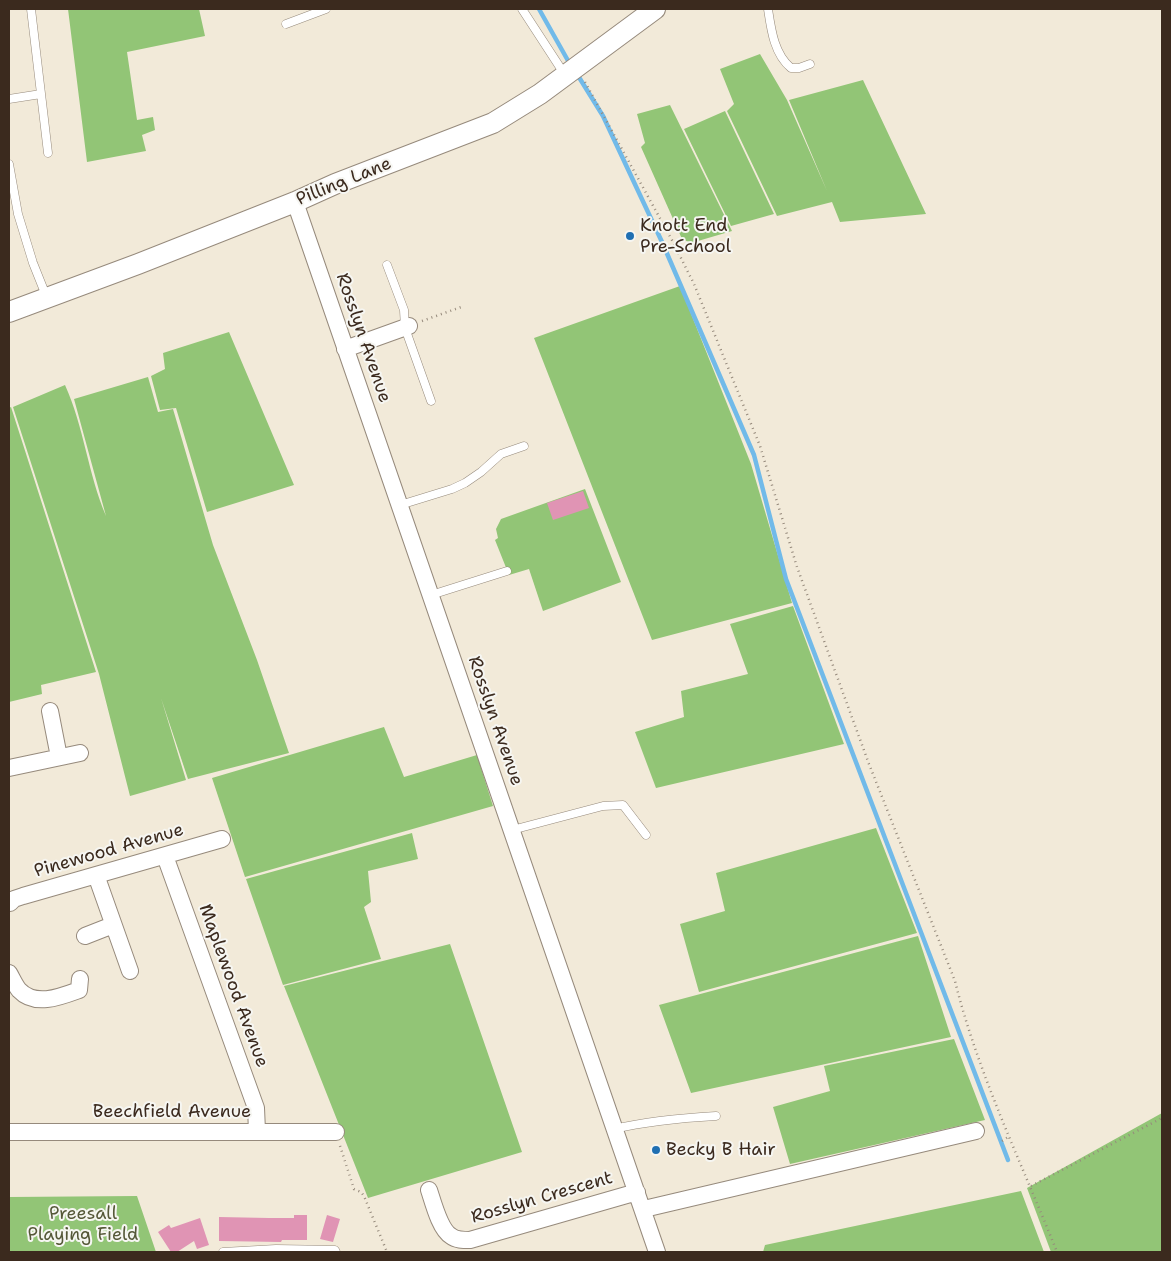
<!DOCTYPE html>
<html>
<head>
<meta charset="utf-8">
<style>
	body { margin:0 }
	#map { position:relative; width:1171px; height:1261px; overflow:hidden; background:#f2ead9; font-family:"Shantell Sans",sans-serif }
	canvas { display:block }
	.frame { position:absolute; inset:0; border:10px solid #3b2a1e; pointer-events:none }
</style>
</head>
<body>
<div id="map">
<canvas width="1171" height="1261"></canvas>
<div class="frame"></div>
</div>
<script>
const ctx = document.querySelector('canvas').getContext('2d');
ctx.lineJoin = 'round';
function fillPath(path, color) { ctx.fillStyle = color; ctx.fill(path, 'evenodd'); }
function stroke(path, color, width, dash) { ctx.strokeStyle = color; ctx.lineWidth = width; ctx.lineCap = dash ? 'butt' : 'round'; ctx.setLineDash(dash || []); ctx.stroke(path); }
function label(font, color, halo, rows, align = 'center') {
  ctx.font = font + ' "Shantell Sans",sans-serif'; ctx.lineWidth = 4; ctx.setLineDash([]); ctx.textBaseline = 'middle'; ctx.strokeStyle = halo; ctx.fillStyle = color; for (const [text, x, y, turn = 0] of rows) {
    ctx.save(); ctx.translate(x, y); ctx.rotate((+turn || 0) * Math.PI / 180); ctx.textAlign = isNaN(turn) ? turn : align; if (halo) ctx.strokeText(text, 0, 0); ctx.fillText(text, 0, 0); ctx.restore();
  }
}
fillPath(new Path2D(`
	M68 9H199L205 36 127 52 137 120 153 117 155 130 142 135 146 151 87 162Z
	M760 54 787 100 827 191 789 100 863 80 926 214 840 222 832 202 777 216 727 111 734 104 720 69Z
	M670 105 732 231 691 243 682 239 641 147 645 143 637 114Z
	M725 111 774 214 731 226 684 129Z
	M680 286 751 464 792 603 652 640 534 338Z
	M229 332 294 485 207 512 176 408 160 410 151 376 165 369 163 353Z
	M148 377 158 412 173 409 213 545 257 660 289 753 188 779 161 698 186 780 130 796 99 674 13 407 65 385C84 427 88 474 106 516L74 399Z
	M11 407 96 672 41 685 42 694 9 702V408Z
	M585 489 621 582 543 611 529 569 509 575 495 540 498 538 496 529 501 519Z
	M793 606 844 744 656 788 635 732 684 717 681 691 748 674 730 624Z
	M384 727 404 777 477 755 493 806 245 877 212 778Z
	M876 828 917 933 699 992 680 924 725 911 716 873Z
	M412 833 418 859 368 871 371 902 364 907 381 959 283 985 246 879Z
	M918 936 951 1037 691 1093 659 1005Z
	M450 944 522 1152 368 1198 284 986Z
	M954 1039 985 1120 790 1164 773 1107 830 1091 824 1066Z
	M1162 1113V1252H1051L1027 1188Z
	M1021 1191 1044 1252H763L765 1245Z
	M137 1196 156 1252H9V1197Z`), '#92c576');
stroke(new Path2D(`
	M539 9 571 66
	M577 74 603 116 662 242 754 455 786 579 1008 1160`), '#71bae9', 4.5);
fillPath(new Path2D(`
	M583 491 589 508 553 520 547 503Z
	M294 1215H307V1240H282L281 1242 219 1241V1217L269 1218H294Z
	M327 1215 340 1219 333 1242 320 1239Z
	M200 1218 209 1245 197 1249 194 1241 177 1252H171L158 1232 169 1225 171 1228Z`), '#e094b4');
const service = new Path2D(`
	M31 9 48 153
	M522 9 565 75
	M768 9C771 29 774 54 791 68H799L810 64
	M286 24 326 9
	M9 99 41 94
	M9 164 18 214 33 263 47 298
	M387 265 404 310 405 328 431 401
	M400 505 452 489 465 483 481 472 501 454 524 446
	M431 595 507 571
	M512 830 603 806 623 805 646 835
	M614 1129C648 1121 681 1118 716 1116
	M223 1252 276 1249 335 1250 336 1252`);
const minor = new Path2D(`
	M295 202 657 1252
	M345 349 409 326
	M50 711 59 757
	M9 768 80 753
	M165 856 256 1108 257 1131
	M96 875 130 971
	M10 903 14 899 23 896 222 839
	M85 936 113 925
	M9 973C12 978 15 985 19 990 35 1007 60 997 79 990L80 979
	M9 1132H336
	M429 1190C433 1202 440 1230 451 1236 456 1240 463 1240 470 1240L637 1192
	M644 1209 976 1131`);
const tertiary = new Path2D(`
	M9 312 138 264 295 202 335 184 493 123 540 94 655 9`);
stroke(service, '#968a7c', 9);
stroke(minor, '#968a7c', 18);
stroke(tertiary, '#968a7c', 22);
stroke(new Path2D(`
	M585 82 673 242 694 284 760 446 797 567 869 764 955 981C978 1074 1022 1164 1057 1252
	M422 321 464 306
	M1002 1141 1008 1137
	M340 1146 354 1189 361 1192 364 1196 387 1252
	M1031 1186 1162 1118`), '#968a7c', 2.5, [1, 4]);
stroke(service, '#fff', 8);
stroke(minor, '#fff', 16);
stroke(tertiary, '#fff', 20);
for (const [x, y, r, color] of [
	[630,236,5,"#1f6fb2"],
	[656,1150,5,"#1f6fb2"]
]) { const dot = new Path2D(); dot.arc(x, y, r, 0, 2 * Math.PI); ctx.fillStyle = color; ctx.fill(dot); stroke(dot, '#f6f6f2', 2); }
label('18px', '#3b2a1e', '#f6f6f2', [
	["Pilling Lane",344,182,-22],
	["Rosslyn Avenue",363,338,71],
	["Rosslyn Avenue",495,721,71],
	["Pinewood Avenue",109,851,-16],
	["Maplewood Avenue",233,986,70],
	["Beechfield Avenue",172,1112],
	["Rosslyn Crescent",542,1198,-16]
]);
label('18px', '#3b2a1e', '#f6f6f2', [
	["Knott End",640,226],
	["Pre-School",640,247],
	["Becky B Hair",666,1150]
], 'left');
label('18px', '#555838', '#f6f6f2', [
	["Preesall",83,1214],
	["Playing Field",83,1235]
]);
</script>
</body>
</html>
